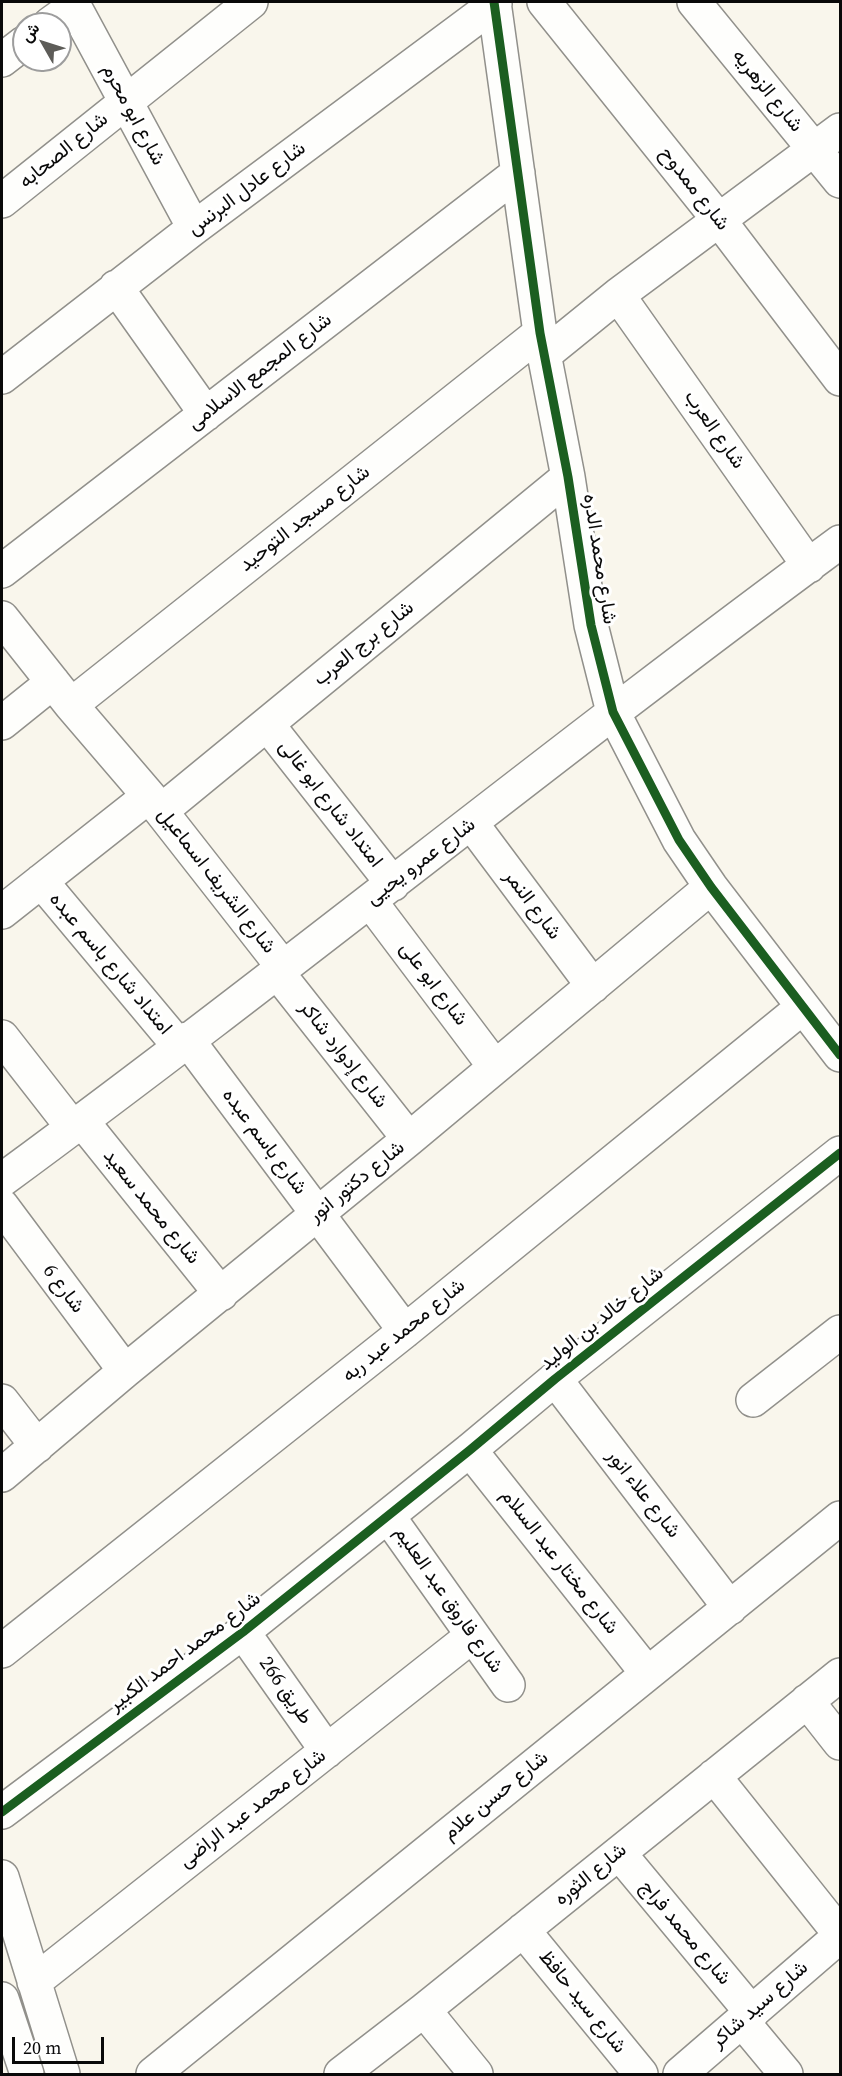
<!DOCTYPE html>
<html>
<head>
<meta charset="utf-8">
<style>
	body { margin:0 }
	#map { position:relative; width:842px; height:2076px; overflow:hidden; background:#f9f6ec; font-family:"Source Serif 4",Vazirmatn,serif }
	canvas { display:block }
	.frame { position:absolute; inset:0; border:3px solid #090909; pointer-events:none }
	.north { position:absolute; left:12px; top:12px; width:60px; height:60px; box-sizing:border-box; background:#fff; border:2px solid #9d9d9d; border-radius:50%; rotate:309deg; font-size:16px; font-weight:700; line-height:24px; text-align:center; color:#090909 }
	.north::after { content:''; display:block; margin:auto; width:21px; height:27px; background:#5d5c58; clip-path:polygon(50% 0,100% 100%,50% 72%,0 100%) }
	.scale { position:absolute; left:12px; top:2037px; width:92px; height:27px; box-sizing:border-box; border:3px solid #090909; border-top:0; padding-left:8px; font-size:18px; line-height:21px; white-space:nowrap; color:#090909; -webkit-text-stroke:4px #fff; paint-order:stroke }
</style>
</head>
<body>
<div id="map">
<canvas width="842" height="2076"></canvas>
<div class="frame"></div>
<div class="north">ش</div>
<div class="scale">20 m</div>
</div>
<script>
const ctx = document.querySelector('canvas').getContext('2d');
ctx.lineJoin = 'round';
function stroke(path, color, width, dash) { ctx.strokeStyle = color; ctx.lineWidth = width; ctx.lineCap = dash ? 'butt' : 'round'; ctx.setLineDash(dash || []); ctx.stroke(path); }
function label(font, color, halo, rows, align = 'center') {
  ctx.font = font + ' "Source Serif 4",Vazirmatn,serif'; ctx.lineWidth = 6; ctx.setLineDash([]); ctx.textBaseline = 'middle'; ctx.strokeStyle = halo; ctx.fillStyle = color; for (const [text, x, y, turn = 0] of rows) {
    ctx.save(); ctx.translate(x, y); ctx.rotate((+turn || 0) * Math.PI / 180); ctx.textAlign = isNaN(turn) ? turn : align; if (halo) ctx.strokeText(text, 0, 0); ctx.fillText(text, 0, 0); ctx.restore();
  }
}
const minor = new Path2D(`
	M72 2 194 228
	M494 2 540 333 568 477 591 625 613 712 679 840 711 887 840 1055
	M544 2 719 220 840 379
	M694 2 840 181
	M50 24 75 6
	M2 60 24 43
	M2 201 251 2
	M116 287 206 414
	M618 295 809 566
	M544 355 618 295 840 130
	M2 377 194 228 495 4
	M2 571 518 173
	M2 618 71 705 149 796 283 967
	M71 705 540 333
	M2 723 53 682
	M267 724 393 884
	M161 811 568 477
	M472 824 593 986
	M41 881 179 1046
	M370 901 495 1067
	M2 912 149 796
	M277 972 409 1139
	M2 1037 73 1128
	M187 1039 405 1331
	M82 1121 221 1294
	M2 1180C285 972 557 750 840 542
	M2 1206 125 1371
	M555 1379 730 1608
	M753 1400 840 1332
	M2 1401 37 1446
	M470 1450 647 1673
	M2 1475 125 1371 409 1139 711 887
	M388 1516 508 1685
	M243 1632 327 1751
	M2 1651 405 1331 803 1007
	M807 1701 840 1743
	M714 1776 840 1934
	M2 1812 243 1632 470 1450 555 1379 840 1153
	M619 1853 752 2013
	M2 1877 63 2074
	M523 1930 641 2074
	M34 1982 472 1636
	M2 1999 27 2074
	M424 2010 476 2074
	M742 2021 786 2074
	M153 2074 840 1518
	M341 2074 424 2010 840 1675
	M680 2074 840 1936`);
stroke(minor, '#91908b', 36);
stroke(minor, '#fefefc', 33);
stroke(new Path2D(`
	M494 2 540 333 568 477 591 625 613 712 679 840 711 887 840 1055
	M2 1812 243 1632 470 1450 555 1379 840 1153`), '#1b5e20', 9);
label('20px', '#090909', '#fff', [
	["شارع الزهريه",767,91,51],
	["شارع ابو محرم",133,115,62],
	["شارع الصحابه",64,151,-39],
	["شارع عادل البرنس",247,189,-37],
	["شارع ممدوح",694,189,52],
	["شارع المجمع الاسلامى",260,372,-38],
	["شارع العرب",714,430,55],
	["شارع مسجد التوحيد",305,519,-38],
	["شارع محمد الدره",599,559,81],
	["شارع برج العرب",364,644,-39],
	["امتداد شارع ابو غالى",330,804,52],
	["شارع عمرو يحيى",421,862,-37],
	["شارع الشريف اسماعيل",216,881,52],
	["شارع النمر",532,905,53],
	["امتداد شارع باسم عبده",110,964,50],
	["شارع ابو على",433,984,53],
	["شارع إدوارد شاكر",343,1055,52],
	["شارع باسم عبده",264,1142,53],
	["شارع دكتور انور",357,1182,-39],
	["شارع محمد سعيد",151,1207,51],
	["شارع 6",63,1289,53],
	["شارع خالد بن الوليد",602,1319,-39],
	["شارع محمد عبد ربه",404,1331,-39],
	["شارع علاء انور",643,1494,52],
	["شارع مختار عبد السلام",559,1562,52],
	["شارع فاروق عبد العليم",448,1600,55],
	["شارع محمد احمد الكبير",185,1652,-37],
	["طريق 266",285,1691,55],
	["شارع حسن علام",496,1796,-39],
	["شارع محمد عبد الراضى",253,1809,-38],
	["شارع الثوره",591,1875,-39],
	["شارع محمد فراج",685,1933,50],
	["شارع سيد حافظ",582,2002,51],
	["شارع سيد شاكر",760,2005,-41]
]);
</script>
</body>
</html>
